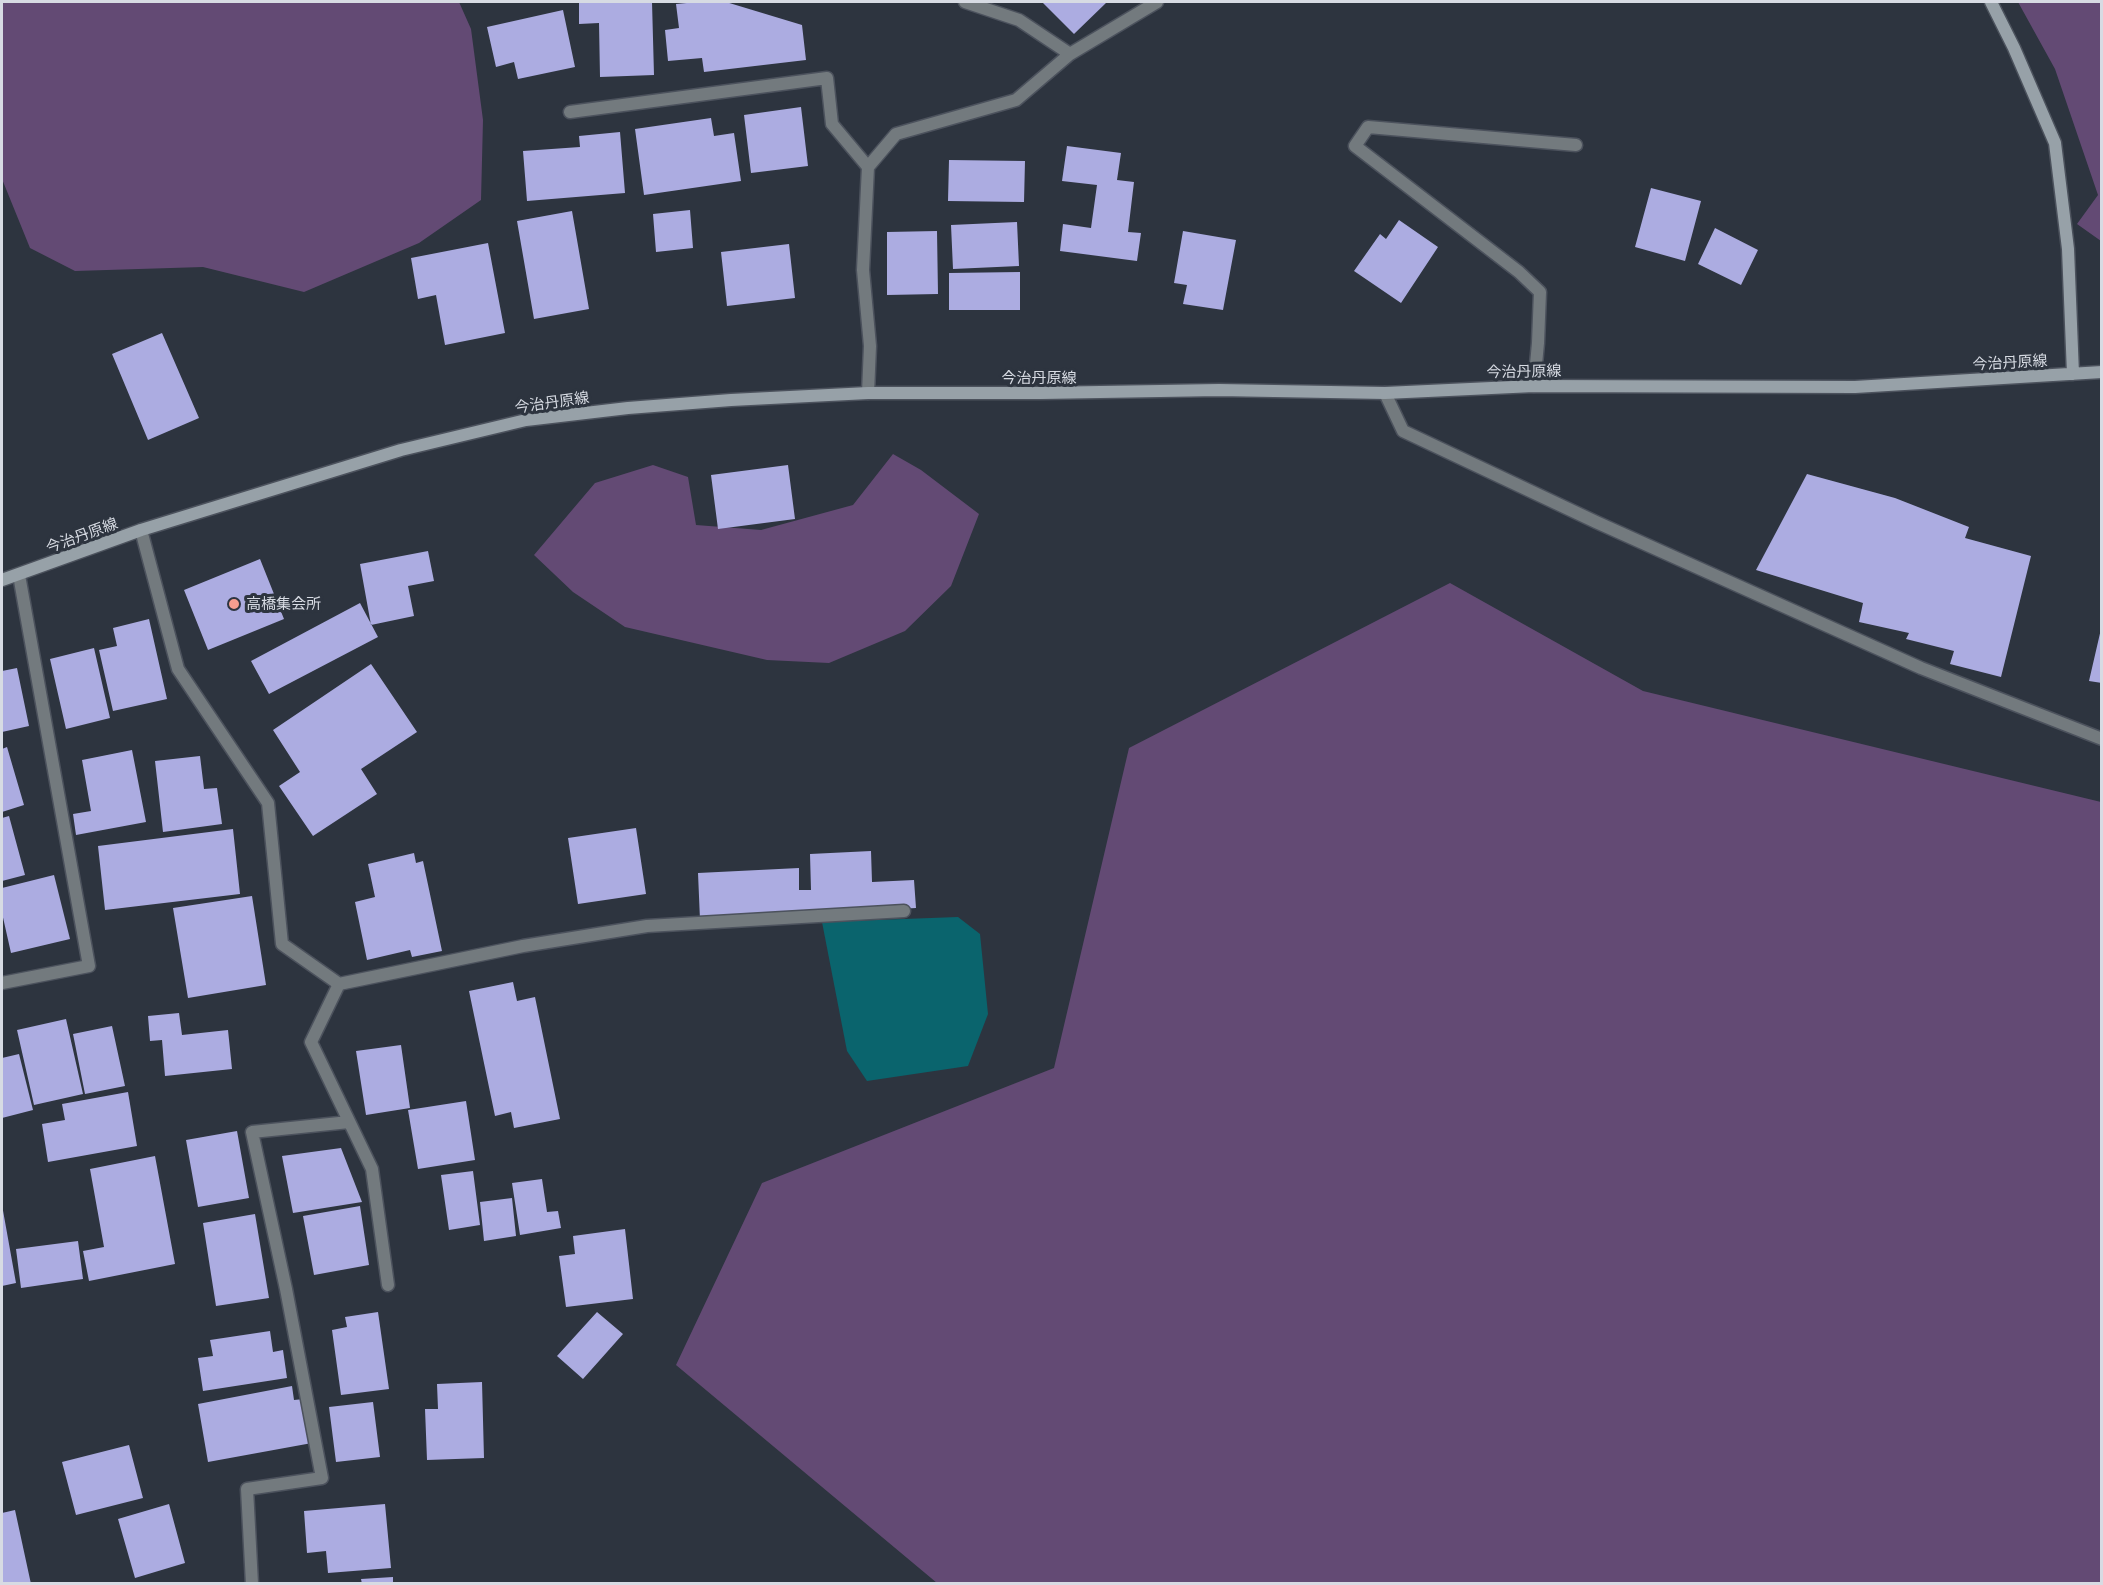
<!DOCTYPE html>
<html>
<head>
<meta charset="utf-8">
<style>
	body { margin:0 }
	#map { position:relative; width:2103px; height:1585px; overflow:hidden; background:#2d343f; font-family:Mulish,sans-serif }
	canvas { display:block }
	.frame { position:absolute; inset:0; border:3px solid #d7dbe3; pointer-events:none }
</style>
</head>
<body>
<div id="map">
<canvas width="2103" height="1585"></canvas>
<div class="frame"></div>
</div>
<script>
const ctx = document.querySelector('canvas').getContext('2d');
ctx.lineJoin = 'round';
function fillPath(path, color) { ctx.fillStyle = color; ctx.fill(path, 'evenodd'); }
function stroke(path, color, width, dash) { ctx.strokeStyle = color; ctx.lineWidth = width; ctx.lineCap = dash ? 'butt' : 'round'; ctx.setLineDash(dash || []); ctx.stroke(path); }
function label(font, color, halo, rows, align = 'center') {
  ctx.font = font + ' Mulish,"Noto Sans JP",sans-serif'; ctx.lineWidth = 6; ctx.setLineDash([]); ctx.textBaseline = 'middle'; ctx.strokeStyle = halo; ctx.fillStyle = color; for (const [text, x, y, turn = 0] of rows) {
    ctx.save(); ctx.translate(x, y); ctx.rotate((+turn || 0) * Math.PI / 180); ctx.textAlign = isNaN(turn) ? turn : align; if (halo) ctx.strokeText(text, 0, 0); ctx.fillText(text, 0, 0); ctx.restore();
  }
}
fillPath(new Path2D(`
	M2 2H459L471 29 483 120 481 200 419 243 304 292 203 267 75 271 30 248 2 179Z
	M2018 2H2101V241L2077 224 2098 195 2055 69Z
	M893 454 921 470 979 514 951 586 905 631 829 663 767 660 625 627 573 592 534 555 595 483 653 465 688 477 696 525 761 530 853 505Z
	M1450 583 1643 691 2101 802V1583H937L676 1365 762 1183 1054 1068 1129 748Z`), '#634a74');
fillPath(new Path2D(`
	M958 917 980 934 988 1014 968 1066 867 1081 847 1051 822 922Z`), '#0a646d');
fillPath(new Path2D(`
	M579 2H652L654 75 600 77 599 23 579 24Z
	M697 2H726L802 25 806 60 704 72 702 58 668 61 665 30 679 28 676 4Z
	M1042 2H1107L1074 34Z
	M563 10 575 67 518 79 514 62 496 67 487 27Z
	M801 107 808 166 751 173 744 115Z
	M711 118 714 136 734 133 741 181 644 195 635 129Z
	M620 132 625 193 527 201 523 151 580 147 579 136Z
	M1067 146 1121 153 1117 180 1134 182 1128 232 1141 233 1137 261 1060 251 1063 224 1091 228 1097 185 1062 181Z
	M949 160 1025 161 1024 202 948 201Z
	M1651 188 1701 201 1685 261 1635 247Z
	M690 210 693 248 656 252 653 214Z
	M572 211 589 309 534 319 517 221Z
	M1399 220 1438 247 1401 303 1354 271 1380 234 1386 239Z
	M1017 222 1019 266 953 269 951 225Z
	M1715 228 1758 250 1741 285 1698 264Z
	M937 231 938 294 887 295V232Z
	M1183 231 1236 240 1223 310 1183 304 1187 285 1174 283Z
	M488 243 505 333 445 345 436 295 418 299 411 258Z
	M789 244 795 298 727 306 721 252Z
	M1020 272V310H949V273Z
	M162 333 199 418 148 440 112 354Z
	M788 465 795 519 718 529 711 475Z
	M1807 474 1895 498 1969 527 1965 538 2031 556 2001 677 1950 664 1954 651 1906 639 1909 633 1859 622 1863 603 1756 570Z
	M428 551 434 581 408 586 414 616 371 625 360 564Z
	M260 559 284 619 208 650 184 590Z
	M360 603 378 637 269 694 251 661Z
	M149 619 167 699 113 711 99 650 117 646 113 628Z
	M2101 629H2102V683L2089 681Z
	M94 648 110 718 66 729 50 659Z
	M371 664 417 732 361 769 377 794 313 836 279 786 300 772 273 730Z
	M17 668 29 726 2 732V671Z
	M7 747 24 805 2 812V749Z
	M132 750 146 822 76 835 73 814 91 811 82 760Z
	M200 756 204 789 217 788 222 824 163 832 155 761Z
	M9 816 25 875 2 881V818Z
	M636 828 646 894 578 904 568 838Z
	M233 829 240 894 105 910 98 846Z
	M871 851 872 882 914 880 916 908 700 920 698 873 799 868V890H811L810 854Z
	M414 853 416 863 423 861 442 951 412 957 410 950 367 960 355 902 375 897 368 864Z
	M54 875 70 939 11 953 2 913V888Z
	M252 896 266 985 188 998 173 908Z
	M513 982 517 1001 535 997 560 1119 514 1128 511 1112 495 1116 469 991Z
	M179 1013 182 1035 228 1030 232 1069 165 1076 162 1040 150 1041 148 1016Z
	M66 1019 83 1094 34 1105 17 1030Z
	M112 1026 125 1086 85 1094 73 1034Z
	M401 1045 410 1108 366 1115 356 1051Z
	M19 1054 33 1110 2 1118V1058Z
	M128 1092 137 1146 48 1162 42 1124 65 1120 62 1104Z
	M466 1101 475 1160 418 1169 408 1110Z
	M237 1131 249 1198 198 1207 186 1140Z
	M341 1148 362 1202 293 1213 282 1156Z
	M155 1156 175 1264 89 1281 83 1251 104 1247 90 1169Z
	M473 1171 480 1225 449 1230 441 1175Z
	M542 1179 547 1212 558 1211 561 1228 520 1235 512 1183Z
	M512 1198 516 1236 484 1241 480 1202Z
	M2 1205 16 1283 2 1286Z
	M360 1206 369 1265 314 1275 303 1216Z
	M255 1214 269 1298 216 1306 203 1223Z
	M625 1229 633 1299 566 1307 559 1256 575 1254 573 1236Z
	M78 1241 83 1279 21 1288 16 1249Z
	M378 1312 389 1389 341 1395 332 1330 347 1327 345 1317Z
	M597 1312 623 1334 583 1379 557 1356Z
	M270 1331 273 1352 283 1350 287 1378 203 1391 198 1358 213 1356 210 1340Z
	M482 1382 484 1458 427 1460 425 1409H438L437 1384Z
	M292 1386 294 1400 304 1399 312 1443 208 1462 198 1404Z
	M373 1402 380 1457 336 1462 329 1407Z
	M129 1445 143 1498 76 1515 62 1462Z
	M169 1504 185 1563 135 1578 118 1519Z
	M385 1504 391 1568 328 1573 326 1551 307 1553 304 1511Z
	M15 1510 31 1584H2V1513Z
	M393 1577V1584H362L361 1579Z`), '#acace1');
const street = new Path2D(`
	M965 2 1019 20 1070 54
	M570 112 827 78 832 124 868 167
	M1534 386 1538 343 1540 292 1519 272 1355 146 1368 127 1576 145
	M868 393 870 346 863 270 868 167 896 134 1016 100 1070 54 1157 2
	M1385 393 1403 431 1596 522 1921 668 2102 739
	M141 530 178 669 268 803 282 944 339 984 311 1042 372 1169 388 1285
	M2 983 89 966 19 575
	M339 984 523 946 647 926 904 911
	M252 1584 247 1489 322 1478 286 1289 252 1132 349 1122`);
const secondary = new Path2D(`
	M1991 2 2014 48 2055 143 2068 249 2073 374
	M2 580 141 530 401 450 526 420 628 408 731 400 868 393H1041L1219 390 1385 393 1534 386 1855 387 2102 372`);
stroke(street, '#4c525d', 15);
stroke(secondary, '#4c525d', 15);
stroke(street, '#737a7e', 12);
stroke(secondary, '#97a1a8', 12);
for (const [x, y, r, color] of [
	[234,604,6,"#f59d8f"]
]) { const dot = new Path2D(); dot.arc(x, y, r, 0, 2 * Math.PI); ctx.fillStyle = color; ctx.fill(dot); stroke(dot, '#2d343f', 2); }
label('15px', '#d7dbe3', '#2d343f', [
	["今治丹原線",2010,363,-3],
	["今治丹原線",1524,372,-1],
	["今治丹原線",1039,378],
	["今治丹原線",552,403,-8],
	["今治丹原線",82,536,-20]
]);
label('15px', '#d7dbe3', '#2d343f', [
	["高橋集会所",246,604]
], 'left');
</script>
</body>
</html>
